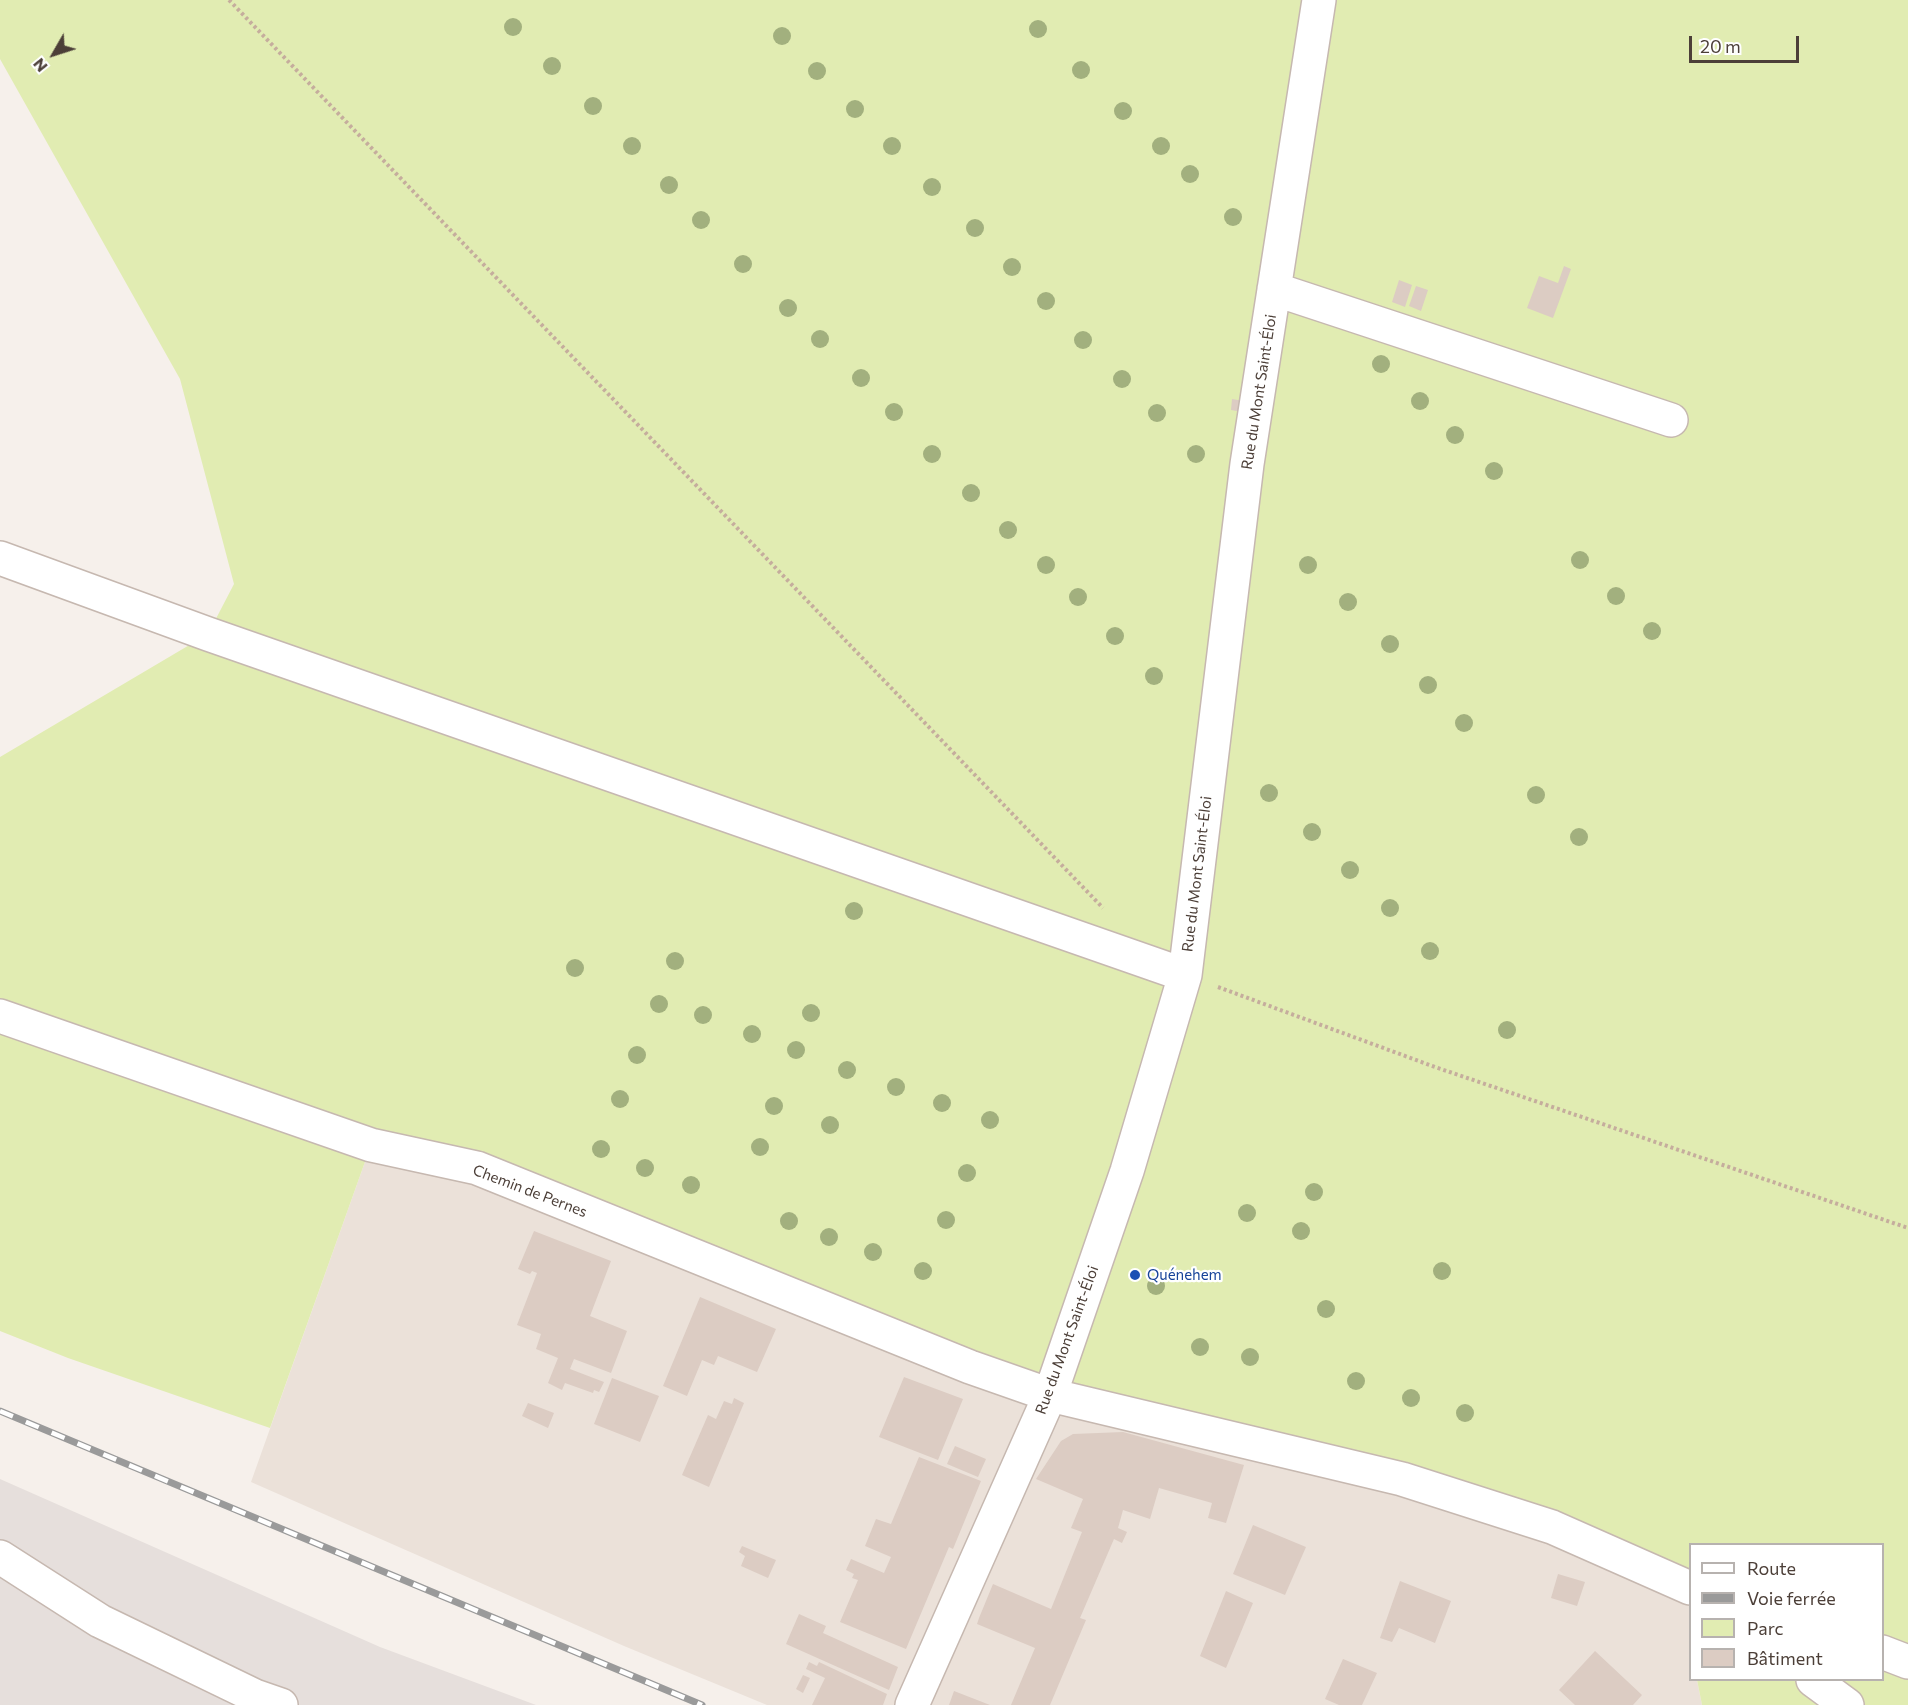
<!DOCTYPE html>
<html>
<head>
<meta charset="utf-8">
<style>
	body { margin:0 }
	#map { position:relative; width:1908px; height:1705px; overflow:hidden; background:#f6f0eb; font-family:Commissioner,sans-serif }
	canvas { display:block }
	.legend { position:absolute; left:1689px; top:1543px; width:195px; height:138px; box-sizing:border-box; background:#fff; border:2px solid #b7b2af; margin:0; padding:8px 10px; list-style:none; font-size:18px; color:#4c3f38 }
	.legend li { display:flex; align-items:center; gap:12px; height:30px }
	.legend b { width:30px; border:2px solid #b7b2af }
	.north { position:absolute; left:24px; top:24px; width:60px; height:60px; -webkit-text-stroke:4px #fff; paint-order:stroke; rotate:231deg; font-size:16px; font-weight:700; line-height:24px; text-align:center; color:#4c3f38 }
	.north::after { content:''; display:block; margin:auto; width:21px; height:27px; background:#4c3f38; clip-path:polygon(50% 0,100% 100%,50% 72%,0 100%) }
	.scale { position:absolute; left:1689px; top:36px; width:110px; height:27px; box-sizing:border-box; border:3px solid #4c3f38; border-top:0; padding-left:8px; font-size:18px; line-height:21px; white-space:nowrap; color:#4c3f38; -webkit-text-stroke:4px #fff; paint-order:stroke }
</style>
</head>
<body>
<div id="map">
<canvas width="1908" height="1705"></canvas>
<ul class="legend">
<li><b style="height:8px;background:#fff"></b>Route</li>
<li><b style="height:8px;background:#9a9a9a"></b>Voie ferrée</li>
<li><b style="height:16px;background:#e1ecb2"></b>Parc</li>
<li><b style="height:16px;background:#dcccc3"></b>Bâtiment</li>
</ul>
<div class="north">N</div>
<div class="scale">20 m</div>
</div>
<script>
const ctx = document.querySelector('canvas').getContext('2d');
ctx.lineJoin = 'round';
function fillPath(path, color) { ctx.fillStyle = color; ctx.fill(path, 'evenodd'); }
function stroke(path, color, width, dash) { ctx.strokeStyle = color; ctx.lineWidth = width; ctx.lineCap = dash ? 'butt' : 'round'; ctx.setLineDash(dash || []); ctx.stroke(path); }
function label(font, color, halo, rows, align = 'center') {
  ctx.font = font + ' Commissioner,sans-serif'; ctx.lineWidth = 4.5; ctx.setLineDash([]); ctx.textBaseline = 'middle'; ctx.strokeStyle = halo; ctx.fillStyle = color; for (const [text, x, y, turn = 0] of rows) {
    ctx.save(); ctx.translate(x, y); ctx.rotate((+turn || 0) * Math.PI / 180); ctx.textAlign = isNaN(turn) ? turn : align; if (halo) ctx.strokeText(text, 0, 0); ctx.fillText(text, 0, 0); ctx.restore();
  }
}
fillPath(new Path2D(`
	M371 1145 1402 1479 1688 1587 1690 1612V1680H1697L1702 1705H767L624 1646 251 1482Z`), '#ebe1d9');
fillPath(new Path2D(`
	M0 1479 380 1647 536 1705H0Z`), '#e6dfdc');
fillPath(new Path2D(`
	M0 0H1908V1705H1702L1697 1680H1882V1544H1690V1612L1688 1587 1552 1527 1050 1395 371 1145 270 1428 68 1358 0 1331V757L208 634 234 584 180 379 0 59Z`), '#e1ecb2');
fillPath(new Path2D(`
	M1564 266 1571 269 1553 318 1527 308 1539 276 1558 283Z
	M1399 280 1412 285 1405 307 1392 302Z
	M1416 286 1428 290 1421 311 1409 306Z
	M1232 399 1244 401 1242 412 1231 410Z
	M534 1231 611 1261 590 1316 627 1331 611 1373 574 1359 570 1369 604 1382 599 1392 594 1390 593 1393 565 1383 562 1390 548 1383 558 1358 536 1349 541 1334 517 1325 537 1273 532 1271 530 1274 518 1269Z
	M700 1297 776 1329 757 1372 718 1356 714 1365 702 1360 687 1396 663 1386Z
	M904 1377 963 1399 938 1460 879 1437Z
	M612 1378 659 1396 640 1442 594 1424Z
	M734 1398 744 1403 709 1487 682 1475 708 1415 716 1419 724 1401 732 1404Z
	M528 1403 554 1413 548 1428 522 1416Z
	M1123 1432 1244 1465 1226 1523 1208 1518 1212 1503 1159 1488 1150 1519 1123 1510 1118 1528 1127 1532 1122 1543 1114 1539 1080 1618 1086 1620 1050 1705H1011L1035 1648 977 1624 979 1618 993 1584 1051 1609 1082 1532 1071 1528 1083 1499 1036 1479 1061 1441 1073 1434Z
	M955 1446 986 1459 978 1477 947 1464Z
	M919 1457 981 1481 953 1549 949 1547 906 1649 840 1622 858 1580 852 1578 854 1574 846 1570 851 1559 884 1573 891 1557 865 1546 876 1519 891 1524Z
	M1253 1525 1306 1547 1285 1595 1233 1574Z
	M742 1546 776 1560 768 1578 741 1566 745 1556 739 1552Z
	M1558 1574 1585 1582 1577 1606 1551 1598Z
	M1400 1581 1451 1601 1435 1643 1399 1628 1392 1642 1380 1638Z
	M1226 1591 1253 1603 1226 1668 1200 1656Z
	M799 1614 826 1626 823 1633 898 1667 889 1690 786 1644Z
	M1595 1651 1642 1695 1633 1705H1575L1559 1690Z
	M1343 1659 1377 1673 1362 1705H1339L1325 1699Z
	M809 1662 817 1666 819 1662 887 1694 883 1705H812L825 1678 806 1669Z
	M803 1675 810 1678 803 1693 796 1689Z
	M954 1691 990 1705H949Z`), '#dcccc3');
const minor = new Path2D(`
	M1274 289 1671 420
	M0 558 208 634 1185 975
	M0 1016 371 1145 477 1168 970 1367 1050 1395 1402 1479 1552 1527 1690 1588
	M0 1557 100 1621 255 1696 281 1705
	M1882 1652 1908 1662
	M1813 1680 1847 1705
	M912 1705 1050 1395 1127 1171 1185 975 1247 464 1319 0`);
stroke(minor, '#c6b8b0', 36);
stroke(new Path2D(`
	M229 0 1103 908
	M1218 987 1435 1067 1908 1228`), '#c5ad9d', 4, [3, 3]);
stroke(minor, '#fff', 33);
const rail = new Path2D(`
	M0 1411 702 1705`);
stroke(rail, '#9a9a9a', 7);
stroke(rail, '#fff', 4.5, [14]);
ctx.fillStyle = '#a2b07e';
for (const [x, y] of [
	[513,27],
	[1038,29],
	[782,36],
	[552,66],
	[1081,70],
	[817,71],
	[593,106],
	[855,109],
	[1123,111],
	[632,146],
	[892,146],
	[1161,146],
	[1190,174],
	[669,185],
	[932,187],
	[1233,217],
	[701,220],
	[975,228],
	[743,264],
	[1012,267],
	[1046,301],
	[788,308],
	[820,339],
	[1083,340],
	[1381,364],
	[861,378],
	[1122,379],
	[1420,401],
	[894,412],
	[1157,413],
	[1455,435],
	[932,454],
	[1196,454],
	[1494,471],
	[971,493],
	[1008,530],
	[1580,560],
	[1046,565],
	[1308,565],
	[1616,596],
	[1078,597],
	[1348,602],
	[1652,631],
	[1115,636],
	[1390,644],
	[1154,676],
	[1428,685],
	[1464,723],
	[1269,793],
	[1536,795],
	[1312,832],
	[1579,837],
	[1350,870],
	[1390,908],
	[854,911],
	[1430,951],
	[675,961],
	[575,968],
	[659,1004],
	[811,1013],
	[703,1015],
	[1507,1030],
	[752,1034],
	[796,1050],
	[637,1055],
	[847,1070],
	[896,1087],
	[620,1099],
	[942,1103],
	[774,1106],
	[990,1120],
	[830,1125],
	[760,1147],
	[601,1149],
	[645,1168],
	[967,1173],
	[691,1185],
	[1314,1192],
	[1247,1213],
	[946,1220],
	[789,1221],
	[1301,1231],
	[829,1237],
	[873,1252],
	[923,1271],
	[1442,1271],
	[1156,1286],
	[1326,1309],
	[1200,1347],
	[1250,1357],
	[1356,1381],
	[1411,1398],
	[1465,1413]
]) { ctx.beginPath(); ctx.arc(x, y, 9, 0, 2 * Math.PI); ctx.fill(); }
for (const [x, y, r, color] of [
	[1135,1275,6,"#1a4fb4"]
]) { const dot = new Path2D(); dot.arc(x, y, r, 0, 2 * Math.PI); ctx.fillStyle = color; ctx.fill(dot); stroke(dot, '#fff', 2); }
label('15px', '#4c3f38', '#fff', [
	["Rue du Mont Saint-Éloi",1259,392,-81],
	["Rue du Mont Saint-Éloi",1197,874,-83],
	["Chemin de Pernes",530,1191,21],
	["Rue du Mont Saint-Éloi",1067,1340,-70]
]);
label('15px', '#164399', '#fff', [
	["Quénehem",1147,1275]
], 'left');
</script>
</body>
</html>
